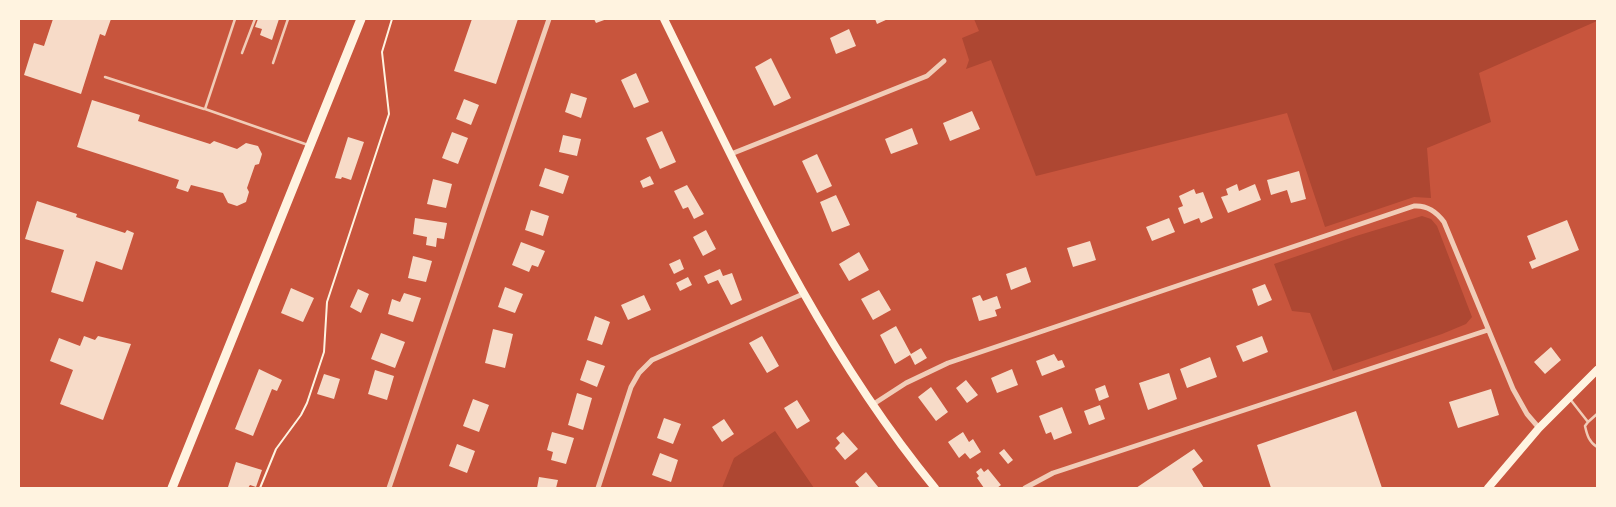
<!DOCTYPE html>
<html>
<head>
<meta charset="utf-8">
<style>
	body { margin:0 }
	#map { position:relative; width:1616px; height:507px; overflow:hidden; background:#c8553d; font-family:Cabin,sans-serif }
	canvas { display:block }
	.frame { position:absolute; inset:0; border:20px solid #fff3e0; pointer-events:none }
</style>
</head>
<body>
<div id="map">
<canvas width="1616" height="507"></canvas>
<div class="frame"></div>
</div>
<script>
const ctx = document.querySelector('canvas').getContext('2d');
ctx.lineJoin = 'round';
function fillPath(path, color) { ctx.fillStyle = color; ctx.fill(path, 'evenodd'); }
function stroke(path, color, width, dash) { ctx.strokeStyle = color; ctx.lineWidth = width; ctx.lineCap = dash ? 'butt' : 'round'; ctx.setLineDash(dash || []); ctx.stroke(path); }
fillPath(new Path2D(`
	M974 19H1597V21L1479 73 1491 122 1427 148 1431 198 1414 197 1325 227 1287 113 1036 176 991 60 966 69 969 60 962 38 979 31Z
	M1422 216 1431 219 1437 226 1472 317 1466 324 1442 334 1333 371 1310 313 1292 311 1274 264 1356 236Z
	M775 431 814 488H722L734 458Z`), '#ae4732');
fillPath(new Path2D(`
	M53 19H111L105 36 100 34 81 94 24 75 34 43 44 46Z
	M258 19H279L272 40 260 35 262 29 255 27Z
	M472 19H518L496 84 454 71Z
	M594 19H607L596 23Z
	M875 19H888L877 24Z
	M849 29 856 46 836 54 830 38Z
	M771 58 791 98 774 106 755 67Z
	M636 73 649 102 634 108 621 80Z
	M571 93 587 98 581 118 565 112Z
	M464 99 479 105 471 125 456 119Z
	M92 100 140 115 138 121 210 144 214 141 237 149 246 143 258 146 262 154 259 164 255 165 247 188 249 192 246 202 237 206 228 203 223 193 191 185 188 192 176 188 179 180 77 147Z
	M972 111 980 129 950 141 943 123Z
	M912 128 918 144 891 154 885 139Z
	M662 131 676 162 660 169 646 138Z
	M452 132 468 138 458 164 442 158Z
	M563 135 581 139 577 156 559 152Z
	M348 137 364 142 351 180 342 177 341 179 335 178Z
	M817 154 832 186 817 193 802 161Z
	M545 168 569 176 563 194 539 186Z
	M1299 171 1306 199 1291 203 1287 190 1271 195 1267 180Z
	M650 176 654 184 643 188 640 181Z
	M433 179 452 184 446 208 427 204Z
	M1237 184 1239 191 1255 184 1261 200 1228 213 1221 197 1228 195 1226 189Z
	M687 185 704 214 694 219 688 207 683 209 674 191Z
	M1194 189 1196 194 1203 192 1213 218 1201 223 1199 218 1184 224 1178 208 1183 206 1179 196Z
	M836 195 850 225 832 232 820 202Z
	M37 201 77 214 76 217 125 233 127 230 134 233 122 270 96 261 83 302 51 292 64 250 25 239Z
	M531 210 549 216 543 236 525 230Z
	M415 218 447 223 444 239 437 238 436 247 426 245 427 237 413 234Z
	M1169 218 1175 232 1152 241 1146 227Z
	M1567 220 1579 250 1532 269 1529 262 1536 259 1527 236Z
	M706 230 716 249 703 256 693 237Z
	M1090 241 1096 260 1073 267 1067 248Z
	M521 242 545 251 538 267 532 265 529 272 512 265Z
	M859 252 869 270 849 281 839 264Z
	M413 256 432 261 426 282 408 278Z
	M680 259 684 269 674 274 669 264Z
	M1026 267 1031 282 1011 290 1006 274Z
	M720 269 723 276 732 273 742 300 731 305 718 280 708 284 704 276Z
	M688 277 692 285 680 291 676 283Z
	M1265 284 1272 300 1258 306 1252 289Z
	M505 287 523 294 515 313 498 307Z
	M291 288 314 298 303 322 281 313Z
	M358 289 369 294 361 313 350 307Z
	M879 290 891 310 873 320 861 299Z
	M404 293 421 298 413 322 388 314 392 299 400 302Z
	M644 295 651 310 628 320 621 305Z
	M980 295 983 301 997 296 1001 308 995 310 997 316 979 321 972 298Z
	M595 316 610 322 602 345 587 340Z
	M896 326 911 354 921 348 927 358 915 365 910 355 895 364 880 335Z
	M493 329 513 334 505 368 485 363Z
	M381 333 405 342 395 368 371 359Z
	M84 336 95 340 98 336 131 344 103 420 60 404 73 370 50 361 59 338 80 346Z
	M762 336 779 366 767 373 749 343Z
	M1262 336 1268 352 1243 362 1236 346Z
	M1551 347 1561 360 1545 374 1534 362Z
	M1054 354 1058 361 1062 360 1065 367 1042 376 1036 361Z
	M1210 357 1217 377 1187 388 1180 369Z
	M587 360 605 366 597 387 580 380Z
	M259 369 282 380 277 391 272 389 253 436 235 429Z
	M1012 369 1018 385 997 393 991 378Z
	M375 370 394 376 387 400 368 394Z
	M1169 373 1177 399 1148 410 1139 383Z
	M324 374 340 379 334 399 317 394Z
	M966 380 978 395 967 403 956 388Z
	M1105 385 1109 397 1099 401 1095 389Z
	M931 387 948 412 936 421 918 397Z
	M1491 389 1499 415 1458 428 1449 402Z
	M577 393 592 398 583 430 568 425Z
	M473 399 489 405 479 432 463 426Z
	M797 400 810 421 797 429 784 408Z
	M1100 405 1105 419 1089 425 1084 411Z
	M1062 407 1072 433 1054 440 1051 432 1046 434 1039 416Z
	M1356 411 1382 488H1271L1257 445Z
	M664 418 681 424 673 444 657 438Z
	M724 419 734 434 722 442 712 427Z
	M552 432 574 438 566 464 551 460 553 452 547 450Z
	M843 432 858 449 845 460 835 448 840 443 836 438Z
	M963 432 969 442 973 439 981 452 970 459 965 453 959 458 948 442Z
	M457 444 475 451 467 473 449 466Z
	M1004 449 1013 460 1008 464 999 453Z
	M1194 449 1203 461 1192 469 1204 488H1136Z
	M660 453 678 460 671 482 652 475Z
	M236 462 262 470 256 487 250 485 248 488 228 487Z
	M981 468 984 472 988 469 1001 485 997 488H984L977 478 979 476 976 472Z
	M866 472 879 488H860L855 482Z
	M539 477 558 480 556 488H537Z`), '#f7dbc8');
stroke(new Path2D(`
	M260 488 276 449 301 415 307 403 324 352 327 302 389 114 382 52 392 19`), '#fff3e0', 2);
stroke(new Path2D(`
	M235 19 205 109 308 145
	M242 53 255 19
	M273 63 288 19
	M105 77 204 109
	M1570 399 1588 422 1597 414
	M1588 422 1585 426C1587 435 1589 442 1597 447`), '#f1ccb7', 2.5);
stroke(new Path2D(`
	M731 154 927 76 944 61
	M872 405 906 383 948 363 1414 206C1427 205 1436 211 1444 222L1513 389 1527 414 1539 428
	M389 488 549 19
	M598 488 631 387 639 373 652 360 803 294
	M1025 488 1053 473 1488 330`), '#f1ccb7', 5);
stroke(new Path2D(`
	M664 19C744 181 819 347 935 488
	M1488 488 1539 428 1597 370`), '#fff3e0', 8);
stroke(new Path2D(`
	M172 488 361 19`), '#fff3e0', 9);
</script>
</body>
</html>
